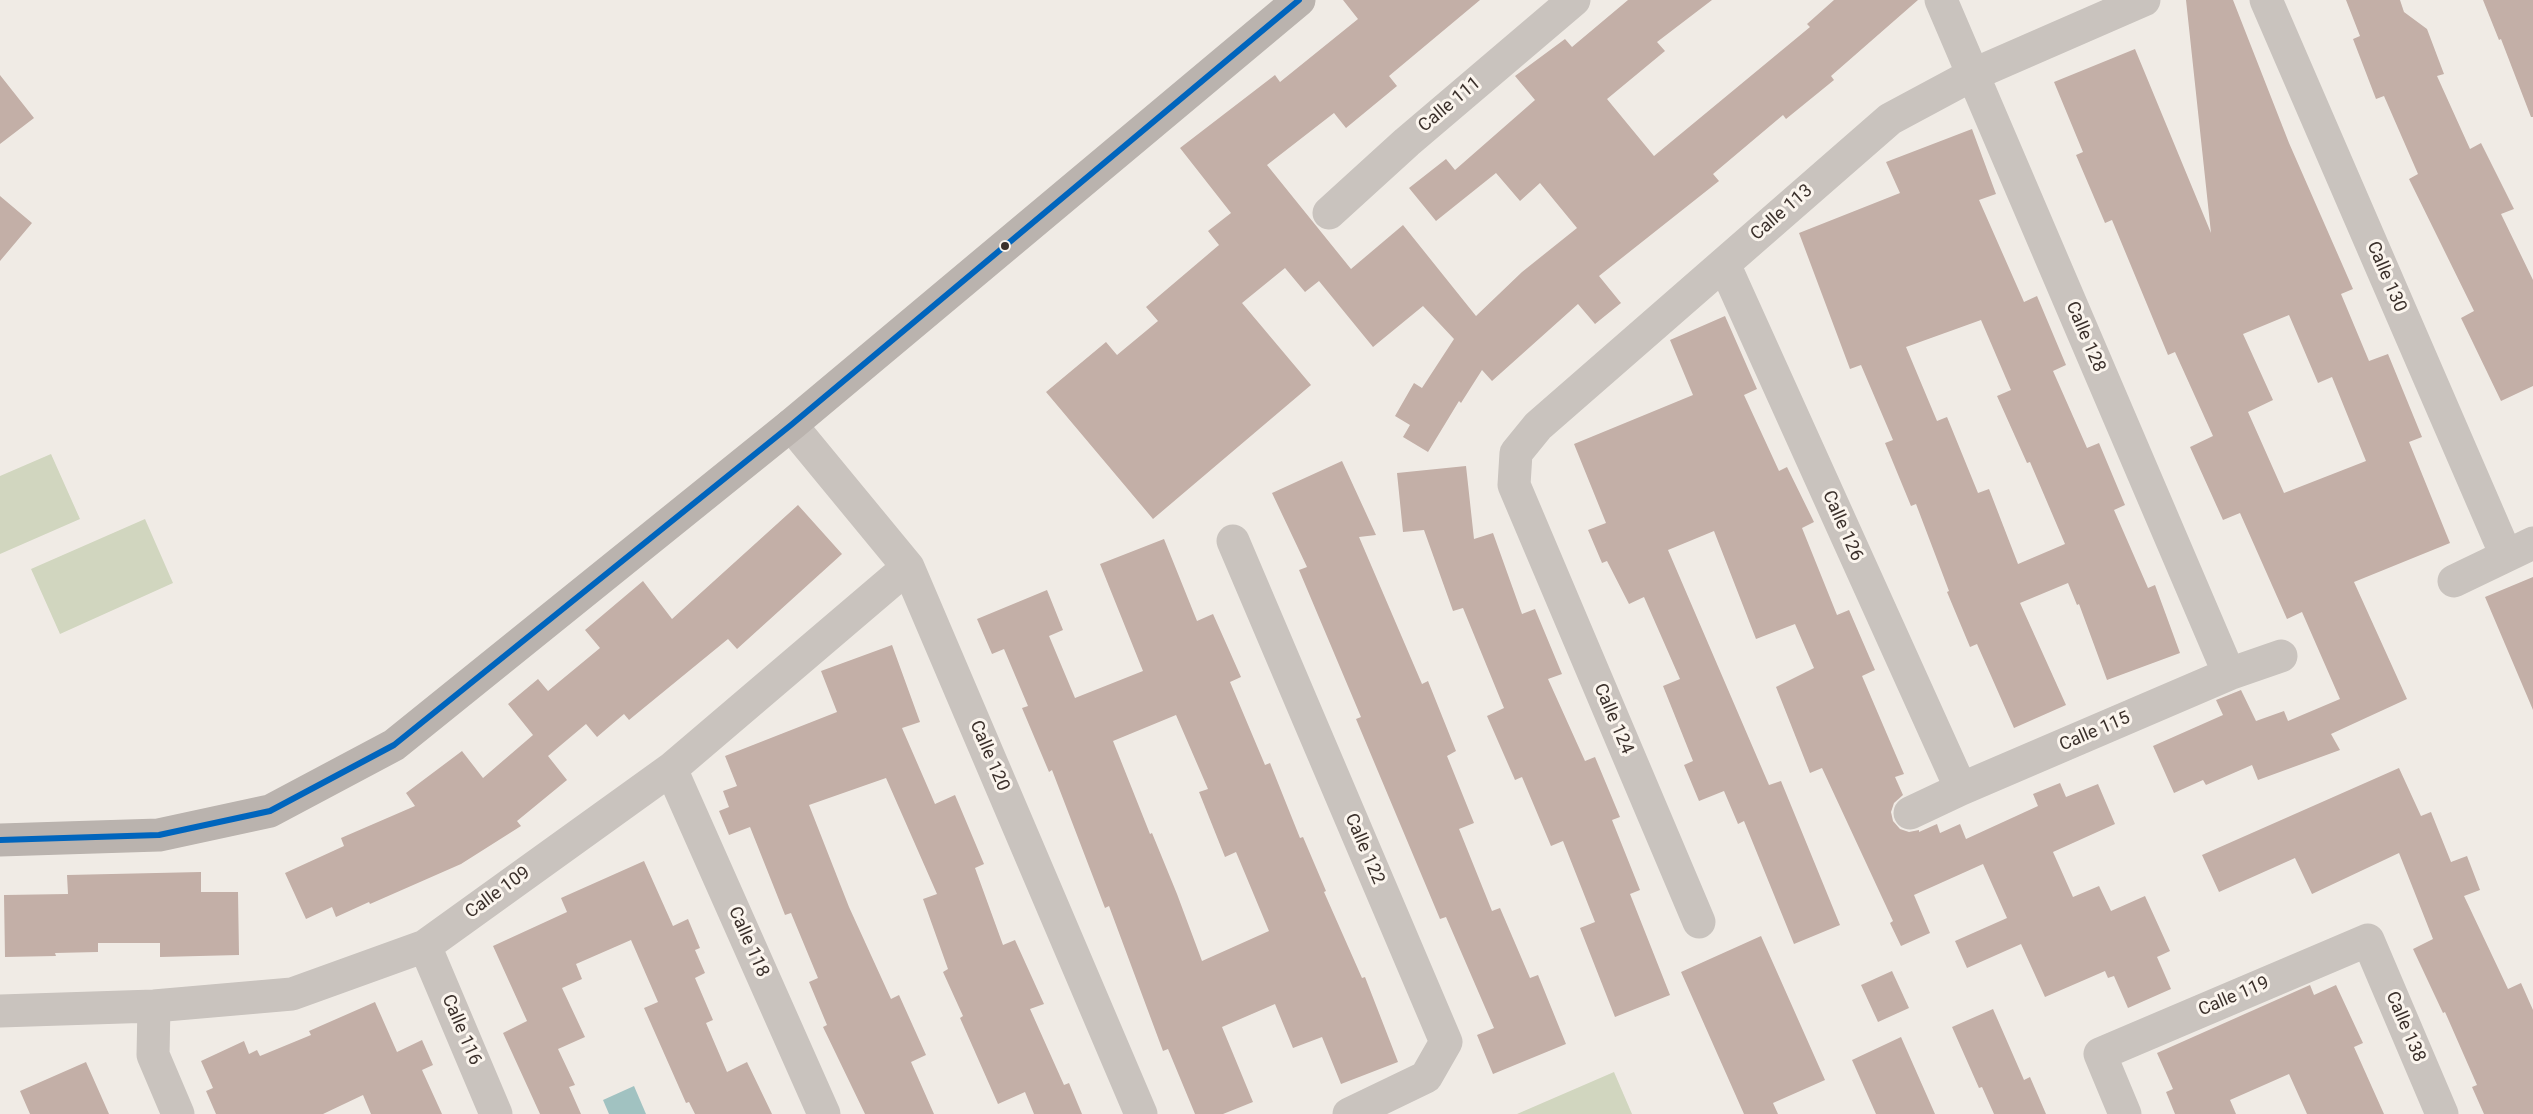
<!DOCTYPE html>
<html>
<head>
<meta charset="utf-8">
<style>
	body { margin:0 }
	canvas { display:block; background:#f0ebe5 }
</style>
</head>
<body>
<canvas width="2533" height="1114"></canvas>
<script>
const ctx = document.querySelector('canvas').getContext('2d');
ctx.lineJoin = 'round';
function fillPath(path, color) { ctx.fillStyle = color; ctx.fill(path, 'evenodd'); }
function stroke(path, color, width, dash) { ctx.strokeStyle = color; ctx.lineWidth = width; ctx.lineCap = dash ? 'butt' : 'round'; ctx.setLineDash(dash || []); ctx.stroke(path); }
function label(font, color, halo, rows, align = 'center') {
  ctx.font = font + ' Roboto,sans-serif'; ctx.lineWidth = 6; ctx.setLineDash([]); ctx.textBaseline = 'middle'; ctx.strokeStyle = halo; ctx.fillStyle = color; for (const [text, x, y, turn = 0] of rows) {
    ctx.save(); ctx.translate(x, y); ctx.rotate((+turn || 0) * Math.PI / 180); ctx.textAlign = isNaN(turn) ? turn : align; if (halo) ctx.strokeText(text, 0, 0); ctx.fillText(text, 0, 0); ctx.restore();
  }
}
fillPath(new Path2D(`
	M51 454 80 519 0 554V476Z
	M145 519 173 583 60 634 31 569Z
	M1614 1072 1632 1114H1517Z`), '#d1d6bf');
fillPath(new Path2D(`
	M634 1086 646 1114H609L603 1100Z`), '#a1c2c1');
fillPath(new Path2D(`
	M1343 0H1480L1389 76 1397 86 1346 128 1334 113 1267 165 1351 269 1403 225 1476 316 1522 272 1577 228 1540 183 1520 201 1496 173 1436 221 1409 188 1446 159 1455 170 1535 100 1515 76 1565 39 1572 47 1628 0H1712L1657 42 1665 51 1607 99 1654 156 1810 27 1807 24 1834 0H1918L1831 76 1834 80 1786 119 1783 115 1713 174 1719 181 1599 276 1621 303 1595 324 1578 304 1492 381 1482 370 1461 403 1459 401 1428 452 1403 437 1410 425 1395 416 1414 383 1422 388 1454 339 1423 306 1373 347 1319 281 1305 292 1285 268 1242 303 1311 385 1153 519 1046 392 1106 342 1117 355 1158 321 1146 307 1219 245 1208 231 1231 213 1180 148 1275 75 1280 82 1358 19Z
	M2186 0H2233L2289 143 2353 289 2341 294 2369 361 2388 354 2422 437 2409 442 2450 543 2354 582 2407 699 2331 734 2340 750 2258 780 2252 765 2206 785 2203 780 2174 793 2153 746 2223 715 2216 700 2241 690 2256 721 2284 711 2288 721 2340 699 2302 612 2287 619 2240 513 2223 520 2190 447 2213 436 2175 352 2168 355 2112 220 2105 223 2076 155 2083 152 2054 82 2135 49 2211 233ZM2289 315 2318 383 2332 377 2366 461 2284 493 2248 412 2273 400 2243 334Z
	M2346 0H2400L2404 12 2427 29 2444 74 2437 76 2470 149 2481 143 2514 209 2501 214 2533 280V386L2501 401 2461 318 2474 311 2409 179 2418 174 2384 96 2376 99 2353 39 2360 36Z
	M2483 0H2533V117H2531L2501 39 2499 40Z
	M0 75 34 118 0 144Z
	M1972 129 1996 194 1979 200 2024 302 2037 296 2066 365 2053 371 2087 448 2099 443 2125 505 2114 510 2148 588 2155 585 2180 653 2107 680 2079 604 2077 605 2068 583 2020 603 2066 705 2014 728 1977 644 1970 647 1947 592 1949 591 1916 504 1911 506 1885 443 1893 440 1861 365 1850 369 1799 233 1900 193 1886 162ZM1981 320 2011 390 1997 396 2027 463 2030 462 2065 544 2018 564 1989 489 1978 493 1947 417 1937 421 1906 347Z
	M0 196 32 223 0 261Z
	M1725 316 1757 389 1744 395 1779 471 1787 467 1814 522 1802 528 1837 615 1849 610 1875 670 1862 676 1904 774 1895 777 1903 795 1894 803 1891 812 1893 821 1900 829 1909 832 1919 830V832L1937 824 1940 833 1960 824 1966 839 2038 806 2033 794 2060 783 2066 797 2098 784 2115 824 2053 852 2073 897 2099 886 2111 911 2145 896 2170 951 2157 957 2171 989 2128 1008 2114 976 2108 978 2105 971 2045 997 2021 944 1967 968 1955 941 2007 918 1983 864 1914 895 1930 933 1901 946 1890 923 1893 921 1822 768 1810 773 1776 687 1814 668 1795 624 1756 639 1714 531 1668 550 1769 785 1781 781 1840 925 1794 944 1744 821 1738 824 1724 791 1699 801 1684 765 1693 761 1663 686 1680 679 1644 597 1629 604 1607 561 1602 563 1588 530 1606 523 1574 444 1693 395 1670 340Z
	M1342 461 1376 535 1359 537 1422 684 1428 681 1456 751 1447 756 1474 823 1459 829 1492 911 1500 908 1530 978 1538 975 1566 1044 1493 1074 1477 1035 1494 1028 1446 917 1440 919 1356 719 1361 717 1299 570 1307 567 1272 493Z
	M1466 466 1474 539 1493 533 1522 614 1535 609 1562 674 1548 679 1585 761 1595 757 1620 817 1612 820 1640 890 1630 894 1670 995 1615 1017 1580 928 1595 922 1563 841 1551 846 1522 777 1515 780 1487 716 1504 708 1463 608 1453 611 1424 530 1403 532 1397 473Z
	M798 505 842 554 737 649 728 639 629 720 624 714 597 737 586 724 548 756 567 780 517 821 521 826 461 864 370 904 369 902 336 917 332 907 306 919 285 873 344 846 341 838 415 806 406 793 462 751 483 778 533 735 508 704 538 679 548 691 600 648 585 630 643 581 672 619Z
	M1164 539 1197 621 1213 614 1241 677 1230 682 1265 765 1270 763 1300 838 1303 837 1326 891 1324 892 1362 978 1365 977 1398 1062 1341 1084 1322 1037 1293 1048 1275 1004 1222 1027 1253 1102 1223 1114H1195L1168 1049 1163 1051 1109 906 1105 908 1052 770 1049 772 1022 708 1028 706 1004 649 992 654 977 619 1047 590 1063 630 1049 636 1075 698 1143 671 1100 564ZM1176 715 1208 789 1199 792 1225 857 1236 852 1269 931 1202 961 1177 894 1152 833 1150 834 1113 741Z
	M2533 577V710L2485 597Z
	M892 645 920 722 902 728 935 804 955 795 984 864 975 868 1003 945 1015 940 1044 1004 1030 1009 1064 1085 1069 1083 1082 1114H1034L1025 1092 998 1104 960 1018 963 1016 943 972 948 969 923 899 937 894 886 778 809 805 849 907 891 999 899 995 926 1055 911 1062 934 1114H865L823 1027 827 1025 809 982 818 978 791 913 785 915 750 827 729 835 719 811 729 807 723 791 737 786 725 756 837 712 821 671Z
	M2399 768 2421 816 2431 812 2451 862 2467 856 2480 890 2464 896 2508 989 2521 983 2533 1010V1114H2484L2472 1087 2477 1085 2445 1012 2443 1013 2413 949 2433 939 2399 853 2312 894 2295 858 2219 892 2202 855Z
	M644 861 673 926 688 919 700 948 695 950 705 973 695 978 713 1020 706 1023 727 1072 747 1062 772 1114H695L689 1102 686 1103 644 1008 658 1002 631 940 576 964 582 979 562 988 585 1037 558 1049 575 1085 569 1087 581 1114H540L503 1033 527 1021 493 946 567 912 561 898Z
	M201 872V892H238L239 955 160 957V943H98V952L55 953 56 956 5 957 4 895 68 894 67 875Z
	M1761 936 1825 1080 1773 1103 1778 1114H1744L1681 972Z
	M1892 971 1909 1008 1878 1022 1861 985Z
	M2310 985 2314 995 2336 985 2363 1043 2354 1047 2384 1114H2307L2289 1074 2230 1100 2236 1114H2175L2166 1092 2173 1089 2157 1053Z
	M375 1002 397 1052 422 1040 433 1065 422 1070 442 1114H371L363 1095 323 1114H216L206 1091 213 1088 201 1061 244 1041 249 1054 257 1050 260 1056 311 1035 309 1031Z
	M1993 1009 2024 1080 2030 1077 2046 1114H1994L1982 1087 1979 1088 1952 1027Z
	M1901 1037 1935 1114H1876L1852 1060Z
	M86 1062 109 1114H30L20 1091Z`), '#c3afa7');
stroke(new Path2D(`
	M1941 0 2229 674
	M2266 0 2506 555
	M1329 213 1407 142 1574 0
	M1724 264 1961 789
	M791 425 908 567 1141 1114
	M1233 541 1446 1042 1426 1077 1349 1114
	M2454 581 2533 543
	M671 769 824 1114
	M1910 813 1961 789 2229 674 2281 656
	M1699 922 1514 485 1516 453 1538 426 1890 119 1972 75 2144 0
	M425 946 496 1114
	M154 1006 153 1055 178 1114
	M0 1011 154 1006 292 994 425 946 671 769 908 567
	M2125 1114 2100 1054 2368 940 2442 1114`), '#c9c3be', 33);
stroke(new Path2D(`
	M0 840 159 835 270 811 394 745 791 425 1299 0`), '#bab3ae', 33);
stroke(new Path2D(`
	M0 840 159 835 270 811 394 745 791 425 1299 0`), '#0065bd', 6);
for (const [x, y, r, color] of [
	[1005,246,5,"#3b302b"]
]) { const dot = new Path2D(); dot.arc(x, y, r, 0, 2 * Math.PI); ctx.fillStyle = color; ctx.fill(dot); stroke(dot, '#fbf5ee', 2); }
label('18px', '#3b302b', '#fbf5ee', [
	["Calle 111",1450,105,-40],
	["Calle 113",1782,213,-41],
	["Calle 130",2386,277,67],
	["Calle 128",2085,337,67],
	["Calle 126",1842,526,66],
	["Calle 124",1613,719,67],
	["Calle 115",2095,732,-23],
	["Calle 120",989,756,67],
	["Calle 122",1364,849,67],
	["Calle 109",498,893,-36],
	["Calle 118",748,942,66],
	["Calle 119",2234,997,-23],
	["Calle 138",2405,1027,67],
	["Calle 116",461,1030,67]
]);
</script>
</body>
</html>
